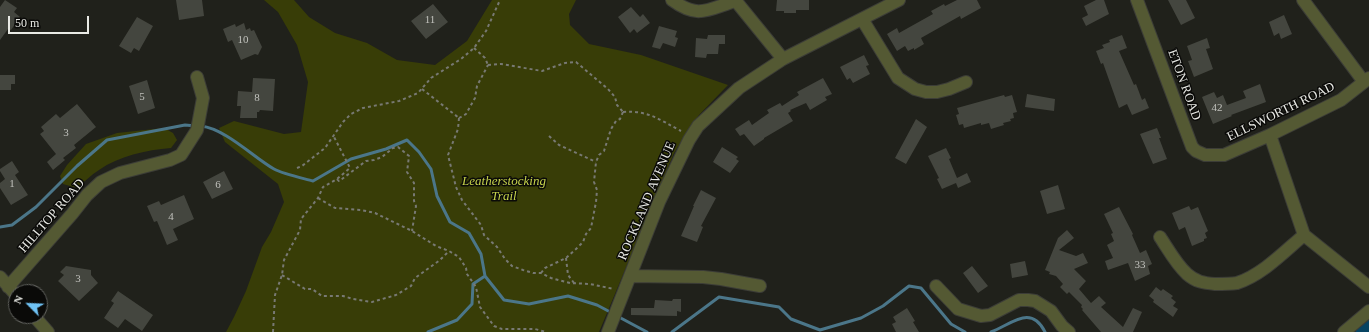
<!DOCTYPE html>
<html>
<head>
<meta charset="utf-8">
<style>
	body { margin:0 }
	#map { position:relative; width:1369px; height:332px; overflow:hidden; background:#20211b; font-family:"Times New Roman",serif }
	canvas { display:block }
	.north { position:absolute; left:8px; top:284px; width:40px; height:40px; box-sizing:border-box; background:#0a0a08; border:1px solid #636460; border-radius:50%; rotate:294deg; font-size:11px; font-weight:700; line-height:16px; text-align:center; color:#e9eae5 }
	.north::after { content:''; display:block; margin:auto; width:14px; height:18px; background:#6fc2f4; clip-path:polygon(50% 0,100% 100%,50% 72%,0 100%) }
	.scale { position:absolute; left:8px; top:16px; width:81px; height:18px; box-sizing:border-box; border:2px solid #e9eae5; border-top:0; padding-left:5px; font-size:12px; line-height:14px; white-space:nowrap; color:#e9eae5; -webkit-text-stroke:3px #0a0a08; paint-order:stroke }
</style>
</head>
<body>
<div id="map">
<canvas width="1369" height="332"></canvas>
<div class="north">N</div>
<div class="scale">50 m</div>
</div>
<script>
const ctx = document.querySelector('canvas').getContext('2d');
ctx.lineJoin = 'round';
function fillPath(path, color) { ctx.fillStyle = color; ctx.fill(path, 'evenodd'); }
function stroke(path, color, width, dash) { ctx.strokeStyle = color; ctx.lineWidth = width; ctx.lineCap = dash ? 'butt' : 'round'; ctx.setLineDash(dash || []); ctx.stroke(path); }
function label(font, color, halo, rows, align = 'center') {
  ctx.font = font + ' "Times New Roman",serif'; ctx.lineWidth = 3; ctx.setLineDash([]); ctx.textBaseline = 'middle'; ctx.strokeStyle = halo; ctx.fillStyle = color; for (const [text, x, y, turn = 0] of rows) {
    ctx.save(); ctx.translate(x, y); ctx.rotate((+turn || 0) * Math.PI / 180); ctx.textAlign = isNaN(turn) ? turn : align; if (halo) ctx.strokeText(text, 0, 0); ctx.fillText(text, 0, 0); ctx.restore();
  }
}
fillPath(new Path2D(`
	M264 0H294L309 17 335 33 367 43 397 60 435 65 467 41 492 0H576L569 14 570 25 589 44 641 55 728 85 699 115 674 153 599 332H226L234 317 246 291 262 247 271 232 284 202 278 184 225 142 219 128 234 121 284 134 301 132 308 82 297 45 278 12Z
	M164 128 173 133 177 140 171 148C146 150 119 156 99 170 91 175 84 182 77 188L63 184 60 176 67 165 86 144 117 133Z`), '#383d07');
stroke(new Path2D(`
	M201 126C226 129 253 157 274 169 283 174 302 178 313 181L351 159 386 149 407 140 419 152 431 169 437 196 450 222 469 233 481 254 485 276 504 300 529 304 568 296 597 305 612 313
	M0 227 12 225 36 207 77 166 107 140 185 125 196 126
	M617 316 647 332
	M428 332 457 320 472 304 473 284 485 276
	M672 332 719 297 779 307 791 319 820 330 861 318 883 306 909 286 921 288 951 324 965 332
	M991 332C1012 324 1031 304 1045 332`), '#4b7689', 3);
stroke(new Path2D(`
	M1365 332 1369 328`), '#074462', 19);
fillPath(new Path2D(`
	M5 0 17 8 14 12 20 17 11 30 8 29 0 40V7Z
	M176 0H202L204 16 179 20Z
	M777 0H809V10H796V13H784V11H776Z
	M957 0H977L981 8 961 19 960 16 921 38 924 44 914 50V48L908 51 905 46 897 51 887 34 897 28 899 33 933 14 931 11 944 4 945 6Z
	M1096 0H1104L1109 14 1086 26 1082 18 1088 15 1084 6Z
	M1168 0H1186L1195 18 1181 25Z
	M433 4 448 22 426 39 411 21Z
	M631 7 640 17 643 14 650 23 637 33 634 29 630 33 618 17Z
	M1284 15 1292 34 1281 39 1279 33 1274 36 1269 22Z
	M137 17 153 26 139 51 134 48 131 53 119 46Z
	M244 23 246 30 250 28 251 31 254 30 262 47 258 55 255 54 241 60 232 40 228 42 223 29 235 24 236 27Z
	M659 26 677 31 675 37 678 38 675 47 663 43 660 49 652 47Z
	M708 35H725V44H719L718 54H707L706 58 695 57 696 38 707 39Z
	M1122 35 1127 48 1119 51 1134 85 1136 84 1142 100 1145 98 1149 108 1132 115 1127 104 1119 108 1103 63 1101 64 1096 51 1104 48 1102 45 1110 42 1109 40Z
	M1207 38 1210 48 1206 49 1213 69 1194 77 1188 61 1192 60 1187 46Z
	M864 55 869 65 866 66 870 74 853 83 850 78 847 80 840 67Z
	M0 75H15V84H11V90H0Z
	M253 78 275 79 273 111 260 110 259 112H257V118H240L241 106H237L238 91 252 92Z
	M823 78 832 94 825 97 827 100 810 110 806 103 790 110 791 111 788 113 793 121 764 138V139L754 146 744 134 740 136 735 129 749 120 752 125 769 113 767 110 780 103 782 106 799 95 797 92Z
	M147 80 155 108 138 114 129 86Z
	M1260 84 1266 102 1231 115 1232 116 1213 124 1202 97 1214 92 1217 98 1223 95 1227 105 1246 98 1243 91Z
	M1027 94 1055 99 1054 111 1025 107Z
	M1004 95 1005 97 1012 95 1017 112 1013 113 1014 118 1010 119 1011 121 1003 123 1004 125 991 129 989 123 981 125V123L964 128 963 124 959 125 956 115 959 114 957 108Z
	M77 104 96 127 74 145 76 148 63 158 65 160 53 170 47 162 56 154 40 134 44 131 41 127 56 114 60 118Z
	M916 119 927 127 906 164 895 158Z
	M1157 128 1161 138H1159L1167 159 1153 164 1140 134Z
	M722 147 738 157 736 159 739 161 730 173 713 162Z
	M946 148 951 158 949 159 957 178 967 173 971 182 958 188 956 183 942 189 937 179 939 178 928 156Z
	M12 161 19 172 15 175 28 195 11 205 0 188V183L5 179 0 171V169Z
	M224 171 233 189 212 199 203 182Z
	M1058 185 1065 209 1047 214 1040 191Z
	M701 190 716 198 701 226 703 227 697 242 681 236 694 206H693Z
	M184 195 194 219 173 229 178 240 167 245 157 221 154 222 147 206 159 201 161 205Z
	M1189 206 1191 210 1198 207 1208 231 1205 233 1207 238 1204 239V241L1192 246 1185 227 1179 230 1172 213Z
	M1119 207 1133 234 1132 235 1140 253 1146 250 1152 264 1148 266 1150 274 1135 281 1128 263 1108 270 1105 261 1113 258 1107 245 1114 241 1111 234 1113 233 1104 214Z
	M1067 230 1074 238 1059 250 1076 256 1083 253 1088 263 1074 269 1086 281 1079 289 1091 303 1099 296 1106 303 1101 307 1123 327 1133 308 1142 312 1133 332H1101L1082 310 1083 309 1081 307 1082 305 1069 292 1067 294 1060 287 1063 284 1056 276 1049 274 1050 272 1045 270 1058 238Z
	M1025 261 1028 275 1012 278 1010 264Z
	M66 266 91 270V275L98 283 79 301 58 281 64 275 60 272Z
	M972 266 988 286 978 293 963 273Z
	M1156 287 1161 291 1163 289 1173 296 1171 298 1176 302 1173 306 1178 309 1173 317 1153 302 1154 300 1149 296Z
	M118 291 153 315 142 331 125 319 118 328 104 318 114 303 111 301Z
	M673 299H681V312L677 311V316L631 315V308H654L655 300 672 301Z
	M907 308 915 321 913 322 919 332H896L892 324 896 322 893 317Z`), '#44463f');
const minor = new Path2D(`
	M672 0C698 19 707 10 735 1
	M735 0 783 59
	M1137 0 1192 147 1196 151 1205 155H1224L1270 135 1341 100 1369 78
	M1303 0 1364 82
	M862 19 898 78 915 89 926 92H937L949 89 966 82
	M1270 135 1304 235 1369 287
	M1160 237C1168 249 1176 264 1187 274 1196 282 1204 283 1215 284 1222 284 1230 284 1237 283 1262 275 1284 252 1304 235
	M630 276 703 277 721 279 760 286
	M0 277 16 295
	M936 286 958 309 981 316 990 315 1019 300H1028L1035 301 1051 311 1062 326 1069 332
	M8 287 72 214 87 195 101 182 120 173 170 160 181 155 197 130 203 98 197 77
	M34 316 48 332
	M608 332 659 202 689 140 698 126 739 88 783 59 899 0
	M1344 332 1369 311`);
stroke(minor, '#3c3d37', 14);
stroke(new Path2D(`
	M474 48 485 58 488 65
	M488 65 501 64 542 71 565 63 576 62 608 89 615 97 617 105 623 112
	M422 89 459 118
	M623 112C648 110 660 120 681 131
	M459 118 458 129 448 155 456 187 462 200 481 225 484 235 497 247 505 259 512 266 523 270 533 273H541L551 278 570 283 590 284 614 289
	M459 118 466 114 475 98 477 86 488 65
	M549 136 559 145 596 162
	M297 168 302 166 325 148 343 122 351 114 363 108 399 101 418 93 431 78 461 59 474 48 486 31 500 0
	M337 179 339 181 342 179 366 161 374 160 382 157 393 148 398 147 409 156 407 172 414 183V201L416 206 412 231
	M318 198 335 208 361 210 375 213 412 231 436 246 449 251 459 257 466 268 467 274 476 287 480 307 494 326 502 329H535L546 332
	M566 258 568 275 574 283
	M541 273 545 268 566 258 576 249 583 242 586 234 591 228 596 202 597 190 594 182 596 162 599 155 604 151 611 129 616 121 620 119 623 112
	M282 275 305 289H312L322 296H343L353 299 372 302 396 295 411 286 415 278 440 260 449 251
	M273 332 275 295 282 275 284 260 300 230 301 219 318 198 323 187 337 179 350 168 333 135`), '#787973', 2, [3, 3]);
stroke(minor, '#545933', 12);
label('11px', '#c0c1bc', null, [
	["11",430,20],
	["10",243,40],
	["5",142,97],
	["8",257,98],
	["42",1217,108],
	["3",66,133],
	["1",12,184],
	["6",218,185],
	["4",171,217],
	["33",1140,265],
	["3",78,279]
]);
label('13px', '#e9eae5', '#0a0a08', [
	["ETON ROAD",1184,85,70],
	["ELLSWORTH ROAD",1281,112,-26],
	["ROCKLAND AVENUE",647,201,-67],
	["HILLTOP ROAD",52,216,-49]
]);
label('italic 13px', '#c6d34c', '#0a0a08', [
	["Leatherstocking",504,182],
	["Trail",504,197]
]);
</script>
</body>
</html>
